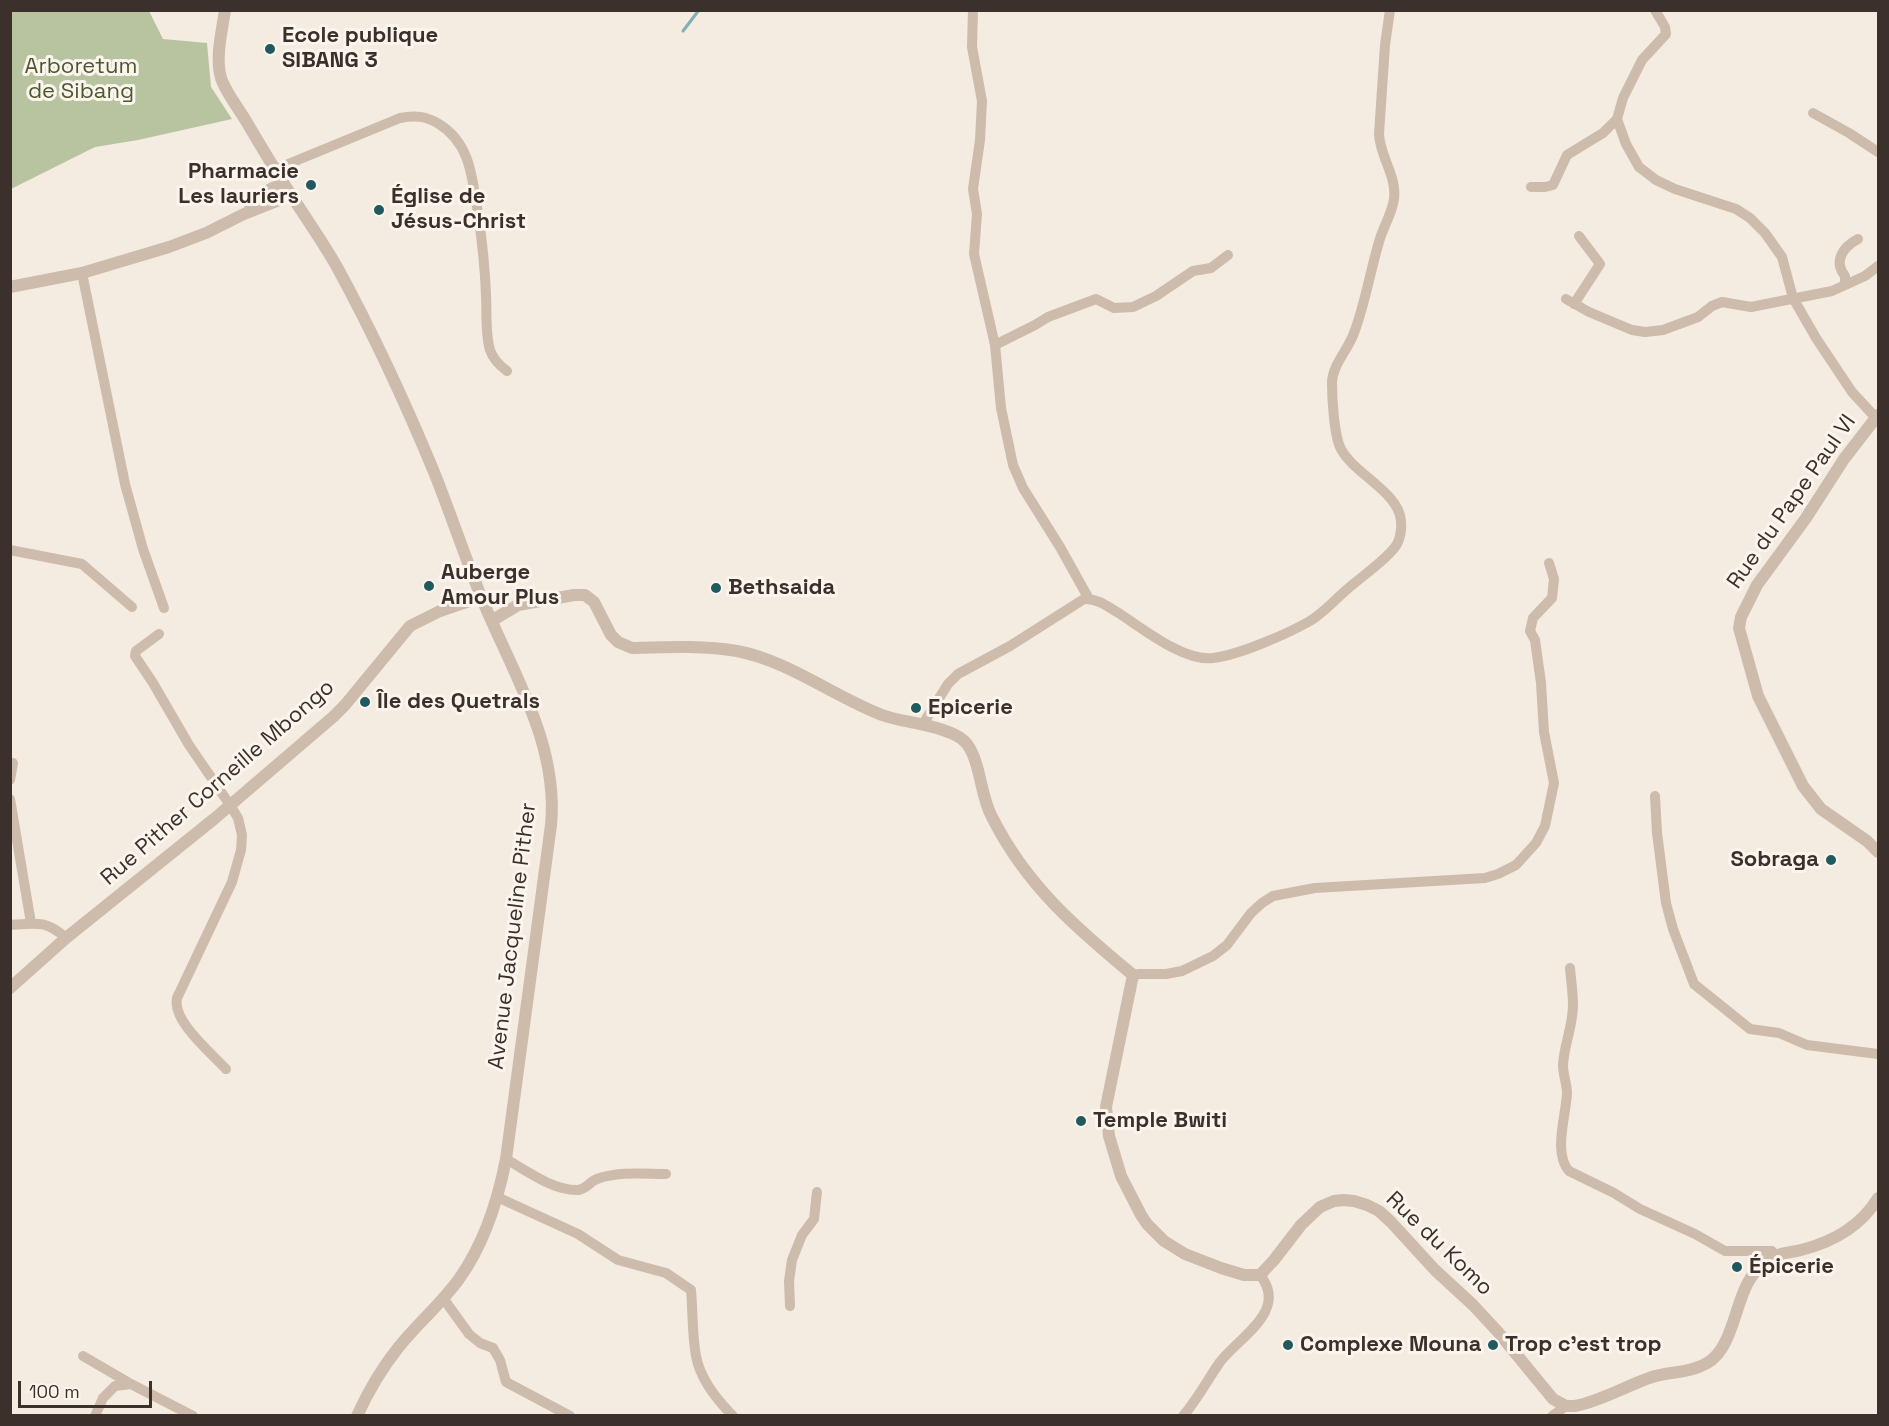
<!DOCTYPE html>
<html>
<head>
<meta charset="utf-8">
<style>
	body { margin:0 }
	#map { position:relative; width:1889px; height:1426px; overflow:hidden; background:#f4ebe1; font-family:"Space Grotesk",sans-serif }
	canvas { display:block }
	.frame { position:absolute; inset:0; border:12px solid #3b302b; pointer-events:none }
	.scale { position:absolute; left:18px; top:1381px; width:134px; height:27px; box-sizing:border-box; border:3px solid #3b302b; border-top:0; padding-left:8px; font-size:18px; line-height:21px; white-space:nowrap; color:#3b302b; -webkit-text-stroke:4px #fbf5ee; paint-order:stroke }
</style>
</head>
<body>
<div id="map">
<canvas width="1889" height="1426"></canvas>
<div class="frame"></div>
<div class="scale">100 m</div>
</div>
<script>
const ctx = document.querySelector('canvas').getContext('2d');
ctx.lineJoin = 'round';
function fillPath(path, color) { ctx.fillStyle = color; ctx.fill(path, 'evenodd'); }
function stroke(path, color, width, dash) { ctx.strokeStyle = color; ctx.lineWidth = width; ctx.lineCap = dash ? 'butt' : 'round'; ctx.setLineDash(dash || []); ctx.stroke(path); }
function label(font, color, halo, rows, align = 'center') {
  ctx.font = font + ' "Space Grotesk",sans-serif'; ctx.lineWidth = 6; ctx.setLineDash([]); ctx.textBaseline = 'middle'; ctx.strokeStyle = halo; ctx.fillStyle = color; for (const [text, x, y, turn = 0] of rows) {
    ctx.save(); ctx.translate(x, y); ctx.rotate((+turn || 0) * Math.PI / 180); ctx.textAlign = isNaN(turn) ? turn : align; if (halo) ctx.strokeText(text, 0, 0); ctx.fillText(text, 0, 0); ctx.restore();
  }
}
fillPath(new Path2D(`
	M11 10 149 11 163 39 207 43 211 87 232 119 138 140 95 147 11 189Z`), '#b8c4a0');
stroke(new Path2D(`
	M683 31 699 10`), '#7fb0b2', 3);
stroke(new Path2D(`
	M973 10 972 47 982 101 980 140 973 189 977 214 974 254 995 345 1001 408 1013 465 1023 488 1060 547 1089 599
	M1655 10 1665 27 1666 34 1642 60 1623 98 1617 119 1626 144 1639 167 1656 180 1675 189 1736 209 1750 218 1765 233 1782 257 1793 298 1816 338 1852 392 1876 418
	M1813 113 1849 133 1878 152
	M276 169 400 118C415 115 426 116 439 124 471 144 472 178 478 213 482 240 485 268 486 295 487 313 485 333 490 350 493 359 499 365 507 371
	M1531 187H1545L1553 185 1567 155 1603 133 1617 119
	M82 273 125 484 143 549 164 608
	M1845 285V276C1833 261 1843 247 1858 239
	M1566 299 1589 312 1632 330 1645 332 1663 330 1698 317 1712 306 1722 302 1751 307 1832 291 1865 276 1878 266
	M1574 304 1600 264 1579 236
	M995 345 1035 325 1048 317 1096 299 1114 308 1133 307 1156 296 1193 271 1211 268 1228 255
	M10 550 82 564 132 607
	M159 634 136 651 135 656 153 683 189 745 230 805 238 818 242 835 241 850 232 882 177 998C172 1021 211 1053 226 1069
	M923 724 948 684 958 674 1010 646 1084 599C1096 598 1107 606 1117 612 1141 627 1183 662 1213 658 1239 655 1287 634 1310 621 1323 613 1333 602 1344 592 1359 578 1384 562 1395 547 1400 541 1402 529 1401 521 1399 492 1354 474 1341 449 1334 436 1332 398 1332 382 1333 364 1348 350 1354 333 1365 304 1370 272 1379 242 1383 227 1392 214 1394 199 1397 176 1380 157 1379 134L1385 45 1390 10
	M10 780 13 763
	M1655 796 1657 833 1666 903 1673 929 1694 984 1750 1029 1779 1033 1807 1045 1878 1054
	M10 799 31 923
	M10 925C36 923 46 920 66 938
	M1570 968C1571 980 1573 993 1573 1005 1573 1026 1564 1045 1563 1065 1563 1075 1567 1084 1567 1093 1566 1116 1553 1153 1569 1171L1614 1193 1640 1209 1695 1234 1725 1251H1772L1775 1256
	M1133 975 1140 974H1166L1182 971 1213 956 1227 945 1251 913 1262 903 1273 896 1315 888 1485 878 1498 874 1516 865 1536 843 1545 826 1554 783 1544 732 1541 683 1535 640 1530 631 1533 618 1552 598 1554 579 1549 563
	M506 1159C527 1171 552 1190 577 1190 586 1190 589 1182 597 1179 619 1171 644 1174 666 1174
	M497 1197 578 1234 618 1260 666 1273 691 1290C693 1312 692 1335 696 1356 700 1378 717 1400 733 1416
	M443 1298 469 1334 480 1343 493 1348 500 1360 506 1382 570 1416
	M790 1306 789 1281 792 1260 802 1235 814 1219 817 1192
	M83 1356 131 1384 193 1416
	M95 1416 103 1398 115 1386 131 1384
	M1183 1416C1197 1400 1208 1379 1220 1362 1239 1337 1289 1311 1260 1275
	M1552 1416 1566 1406`), '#cdbbac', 10);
stroke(new Path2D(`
	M225 10C222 31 215 58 221 78 225 91 239 109 246 121 259 143 272 165 286 187 303 214 321 239 337 267 373 333 405 402 434 472 450 512 464 554 480 594 510 669 559 742 551 825L506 1159C498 1200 484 1244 459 1279 441 1304 417 1324 398 1348 381 1369 368 1392 357 1416
	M250 209C261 200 269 182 286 187
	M10 287 82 273 169 247 206 233 244 214 277 201 281 197 286 187
	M1878 415 1844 459 1806 518 1757 585 1741 617 1739 628 1758 696 1803 786 1821 809 1867 841 1878 852
	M493 620 518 605 574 595H585L594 602 611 635 618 642 632 648C664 647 705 645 737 651 789 661 833 696 882 715 903 723 954 726 967 744 981 763 980 795 992 817 1026 885 1076 928 1133 975L1106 1107 1109 1136 1121 1176 1141 1215 1147 1224 1164 1241 1185 1254 1221 1268 1244 1275H1260L1274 1260 1301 1225 1320 1207 1334 1201 1343 1200 1354 1201 1367 1205 1379 1211 1391 1222 1435 1270 1473 1305 1498 1332 1553 1399 1566 1406H1575C1599 1402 1628 1385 1652 1377 1668 1372 1686 1373 1701 1366 1709 1363 1717 1356 1722 1348 1739 1321 1738 1280 1767 1261 1777 1253 1789 1253 1801 1250 1833 1242 1861 1226 1878 1198
	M10 988 66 938 214 819 333 717 345 705 410 626 440 611 481 597`), '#cdbbac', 12);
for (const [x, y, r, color] of [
	[270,49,6,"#1f5a5e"],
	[311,185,6,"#1f5a5e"],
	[379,210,6,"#1f5a5e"],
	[429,586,6,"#1f5a5e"],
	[716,588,6,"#1f5a5e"],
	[365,702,6,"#1f5a5e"],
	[916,708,6,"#1f5a5e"],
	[1831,860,6,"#1f5a5e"],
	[1081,1121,6,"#1f5a5e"],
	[1737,1267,6,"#1f5a5e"],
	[1288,1345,6,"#1f5a5e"],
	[1493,1345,6,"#1f5a5e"]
]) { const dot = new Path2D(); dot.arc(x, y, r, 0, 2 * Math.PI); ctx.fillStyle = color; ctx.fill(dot); stroke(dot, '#fbf5ee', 2); }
label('bold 22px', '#3b302b', '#fbf5ee', [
	["Ecole publique",282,36],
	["SIBANG 3",282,61],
	["Pharmacie",299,172,"right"],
	["Les lauriers",299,197,"right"],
	["Église de",391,197],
	["Jésus-Christ",391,222],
	["Auberge",441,573],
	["Amour Plus",441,598],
	["Bethsaida",728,588],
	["Île des Quetrals",377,702],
	["Epicerie",928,708],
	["Sobraga",1819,860,"right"],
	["Temple Bwiti",1093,1121],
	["Épicerie",1749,1267],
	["Complexe Mouna",1300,1345],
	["Trop c'est trop",1505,1345]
], 'left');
label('22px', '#4a5a2e', '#fbf5ee', [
	["Arboretum",81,67],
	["de Sibang",81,92]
]);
label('22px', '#3b302b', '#fbf5ee', [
	["Rue du Pape Paul VI",1792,502,-55],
	["Rue Pither Corneille Mbongo",218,783,-41],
	["Avenue Jacqueline Pither",513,936,-83],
	["Rue du Komo",1439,1244,44]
]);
</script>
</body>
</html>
